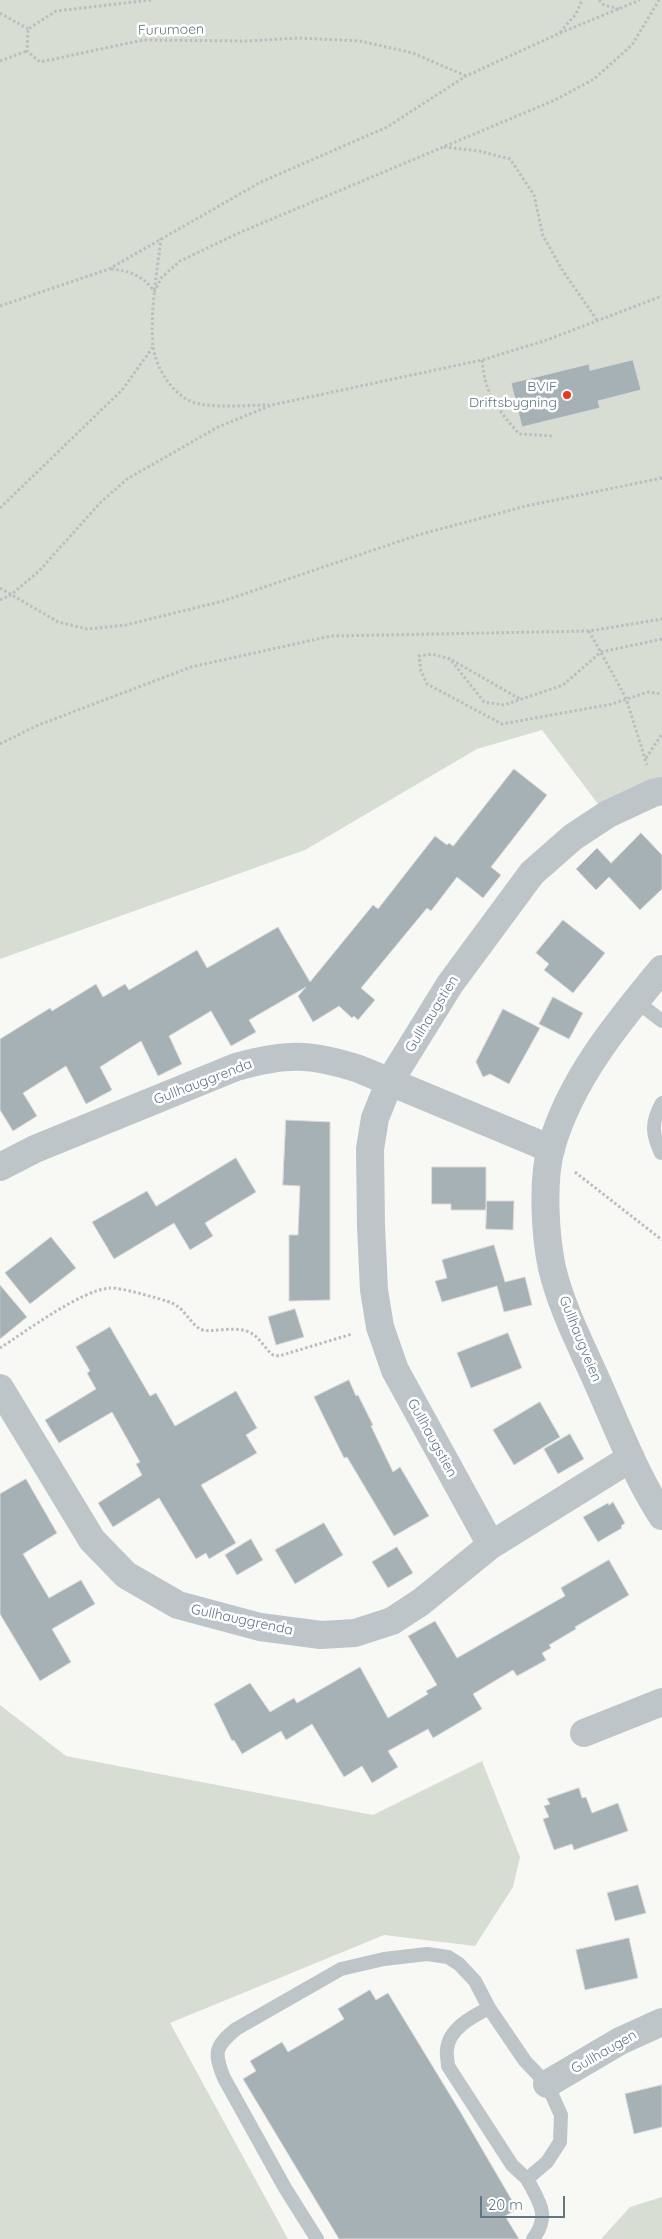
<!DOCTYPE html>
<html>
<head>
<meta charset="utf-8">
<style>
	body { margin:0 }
	#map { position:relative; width:662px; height:2239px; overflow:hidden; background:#f8f8f5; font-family:Quicksand,sans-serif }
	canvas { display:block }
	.scale { position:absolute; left:480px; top:2196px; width:85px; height:22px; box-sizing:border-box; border:2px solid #617882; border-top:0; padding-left:6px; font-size:15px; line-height:18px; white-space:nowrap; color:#617882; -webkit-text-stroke:4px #fff; paint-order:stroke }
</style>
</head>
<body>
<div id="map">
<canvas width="662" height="2239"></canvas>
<div class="scale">20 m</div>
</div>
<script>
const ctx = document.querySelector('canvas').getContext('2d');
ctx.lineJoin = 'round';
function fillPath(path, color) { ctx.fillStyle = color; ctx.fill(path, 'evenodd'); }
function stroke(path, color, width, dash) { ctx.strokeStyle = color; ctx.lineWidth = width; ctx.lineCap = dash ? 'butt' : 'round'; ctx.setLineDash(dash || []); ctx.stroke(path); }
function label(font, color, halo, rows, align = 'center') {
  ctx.font = font + ' Quicksand,sans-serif'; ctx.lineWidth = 5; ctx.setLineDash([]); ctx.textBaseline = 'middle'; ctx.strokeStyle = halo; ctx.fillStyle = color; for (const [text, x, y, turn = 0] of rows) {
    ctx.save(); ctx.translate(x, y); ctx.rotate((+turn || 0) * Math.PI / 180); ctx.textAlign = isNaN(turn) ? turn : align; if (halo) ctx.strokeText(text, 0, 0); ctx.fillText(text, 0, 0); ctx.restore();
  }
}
fillPath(new Path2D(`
	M0 0H662V789L598 804 542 730 477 749 305 850 0 959Z
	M0 1705 66 1756 373 1815 482 1761 520 1857 513 1887 475 1946 384 1935 170 2023 288 2239H0Z
	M662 2197V2239H601L630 2207Z`), '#d8ddd4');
const building = new Path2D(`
	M633 360 641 390 598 401 600 408 522 427 511 383 589 364 590 370Z
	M514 769 547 795 491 867 501 875 483 898 457 877 431 911 427 908 361 988 375 1000 358 1020 354 1016 352 1018 339 1006 313 1022 298 996 306 987 249 1020 256 1032 231 1046 211 1011 169 1036 182 1064 158 1076 141 1041 100 1067 112 1090 86 1104 66 1066 23 1093 37 1116 13 1131 0 1110V1039L50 1008 52 1011 96 984 103 997 125 984 129 990 197 950 207 968 278 927 310 982 373 905 378 909 435 836 447 845 449 843 453 846Z
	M641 833 662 855V889L640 910 609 877 596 890 576 869 597 848 611 863Z
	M563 920 605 953 573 993 544 970 549 964 536 953Z
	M553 997 583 1013 569 1039 539 1024Z
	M503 1009 540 1028 509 1084 490 1074 483 1077 476 1062Z
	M286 1120 330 1122V1300L289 1301V1235H298L300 1186 283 1185Z
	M236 1158 256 1192 205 1223 213 1236 190 1250 174 1223 114 1259 92 1222 147 1191 156 1206Z
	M432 1167H486V1210H451V1204H432Z
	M487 1201H514L513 1230 486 1229Z
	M51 1237 76 1268 30 1304 5 1273Z
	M494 1245 505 1282 525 1277 532 1305 504 1312 497 1286 442 1302 435 1281 447 1278 442 1260Z
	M0 1285 27 1317 0 1339Z
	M295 1309 304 1337 276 1345 268 1317Z
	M110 1327 150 1396 156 1393 175 1426 236 1391 257 1428 246 1435 257 1453 201 1485 236 1543 209 1559 206 1553 196 1559 159 1498 113 1527 98 1503 142 1475 136 1464 140 1462 112 1412 59 1443 45 1420 96 1389 87 1373 90 1371 76 1347Z
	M508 1333 522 1368 471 1388 457 1353Z
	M349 1380 356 1396 358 1395 373 1425 371 1426 393 1472 400 1467 429 1516 394 1536 347 1457 344 1458 314 1397Z
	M540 1402 560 1437 514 1465 493 1430Z
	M570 1434 584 1459 558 1474 544 1449Z
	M26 1479 57 1533 23 1554 49 1598 81 1580 95 1604 52 1629 71 1662 40 1681 0 1614V1494Z
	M613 1502 625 1523 621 1526 622 1528 598 1542 583 1517 608 1503 609 1505Z
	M324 1523 343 1555 295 1584 275 1550Z
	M251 1539 263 1560 237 1575 225 1555Z
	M397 1547 413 1573 388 1588 372 1562Z
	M609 1560 629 1595 575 1627 576 1629 549 1645 551 1648 542 1653 546 1660 517 1676 513 1670 473 1694 482 1709 433 1738 428 1729 388 1751 398 1767 372 1783 362 1766 344 1777 312 1724 286 1740 281 1731 242 1754 234 1740 232 1741 214 1704 250 1683 270 1712 294 1698 297 1703 360 1667 388 1718 428 1694 426 1691 437 1685 408 1636 435 1621 457 1658 565 1596 561 1588Z
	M579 1788 582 1798 586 1797 592 1813 618 1803 628 1831 574 1850 572 1844 554 1850 543 1819 549 1817 544 1806 550 1804 547 1799Z
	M638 1885 646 1913 615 1921 607 1893Z
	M629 1938 638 1978 585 1990 576 1950Z
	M370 1990 376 2000 388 1993 461 2113 517 2209 505 2216 519 2239H339L243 2079 256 2071 250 2061 282 2042 288 2052 331 2027 344 2019 338 2009Z
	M662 2085V2127L634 2134 625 2094Z`);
fillPath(building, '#a5b1b5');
stroke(building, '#dad9d7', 1);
stroke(new Path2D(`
	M151 0 56 11 28 29 27 51 40 62 143 40 248 41 299 38 360 41 413 53 466 76
	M599 0 604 5 619 9
	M0 13 28 29
	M560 32 576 14 582 0
	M0 61 27 51
	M444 147 479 151 510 159 534 195 543 236 563 271 597 320
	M161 238C157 273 150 310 153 345 155 368 175 400 200 404 222 408 247 405 269 405
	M111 269C130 271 142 275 154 291
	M154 292 162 277 180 261 241 232 555 100 594 79 632 45 659 0
	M0 306 109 269 259 183 387 127 466 76 560 33 640 0
	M482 360C485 395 497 408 519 434L553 436
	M0 508 122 390 153 347
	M0 588 58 622 87 629 126 625 223 601 418 535 526 506 662 478
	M0 600 11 595 39 571 100 503 127 479 218 427 272 405 482 360 544 341 662 296
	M589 631 626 698 647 765
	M662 639 601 652 563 685 504 705 484 702 450 659 432 654 419 656 421 671 427 684 502 724 612 704 648 692 662 694
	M452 660 520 699
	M0 744 36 726 191 667 331 636 589 631 662 619
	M646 758 662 734
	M575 1172 662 1240
	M0 1348C25 1332 81 1290 110 1288 119 1287 162 1299 172 1303 185 1309 189 1322 200 1329 210 1334 233 1325 249 1332 260 1337 264 1348 273 1355L279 1356 352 1334`), '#b9bec0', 3, [2.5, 2.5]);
stroke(new Path2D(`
	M636 1001 662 1021
	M661 1153C652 1134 651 1122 662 1103
	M489 2008C473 2016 448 2029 447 2050 446 2055 448 2061 448 2066L512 2165 527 2179
	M317 2239 285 2188 224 2078C214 2053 214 2047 236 2029L341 1969 384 1959 427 1954 448 1957 459 1964 475 1981 489 2008 525 2061 547 2084 561 2115 560 2142 547 2162 527 2179C539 2202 551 2215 533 2239`), '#bec5c8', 14);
stroke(new Path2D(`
	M662 969C618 1022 570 1080 551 1148 542 1180 545 1235 552 1268 561 1306 579 1341 595 1377 616 1423 634 1473 662 1516
	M0 1167 35 1149 236 1067C286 1053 310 1053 359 1069L551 1149
	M0 1388 92 1540 126 1575 178 1605 260 1627 321 1635 355 1633 392 1621 421 1602 491 1545 631 1458
	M491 1545 395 1370 380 1327 374 1290 371 1226 370 1149 375 1118 390 1081 450 984 532 873 573 837 608 814 653 793 662 791
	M584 1733 662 1702
	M547 2084 620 2041 662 2022`), '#bec5c8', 28);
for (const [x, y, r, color] of [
	[567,395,5,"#ed3720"]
]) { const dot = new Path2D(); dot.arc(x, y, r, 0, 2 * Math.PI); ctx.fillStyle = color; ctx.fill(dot); stroke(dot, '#fff', 2); }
label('14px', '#617882', '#fff', [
	["Furumoen",171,30,-1],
	["Gullhaugstien",432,1014,-58],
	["Gullhauggrenda",203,1082,-21],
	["Gullhaugveien",580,1339,68],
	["Gullhaugstien",432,1438,61],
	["Gullhauggrenda",242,1620,12],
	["Gullhaugen",604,2052,-30]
]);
label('14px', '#617882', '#fff', [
	["BVIF",557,387],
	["Driftsbygning",557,403]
], 'right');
</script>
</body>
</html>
